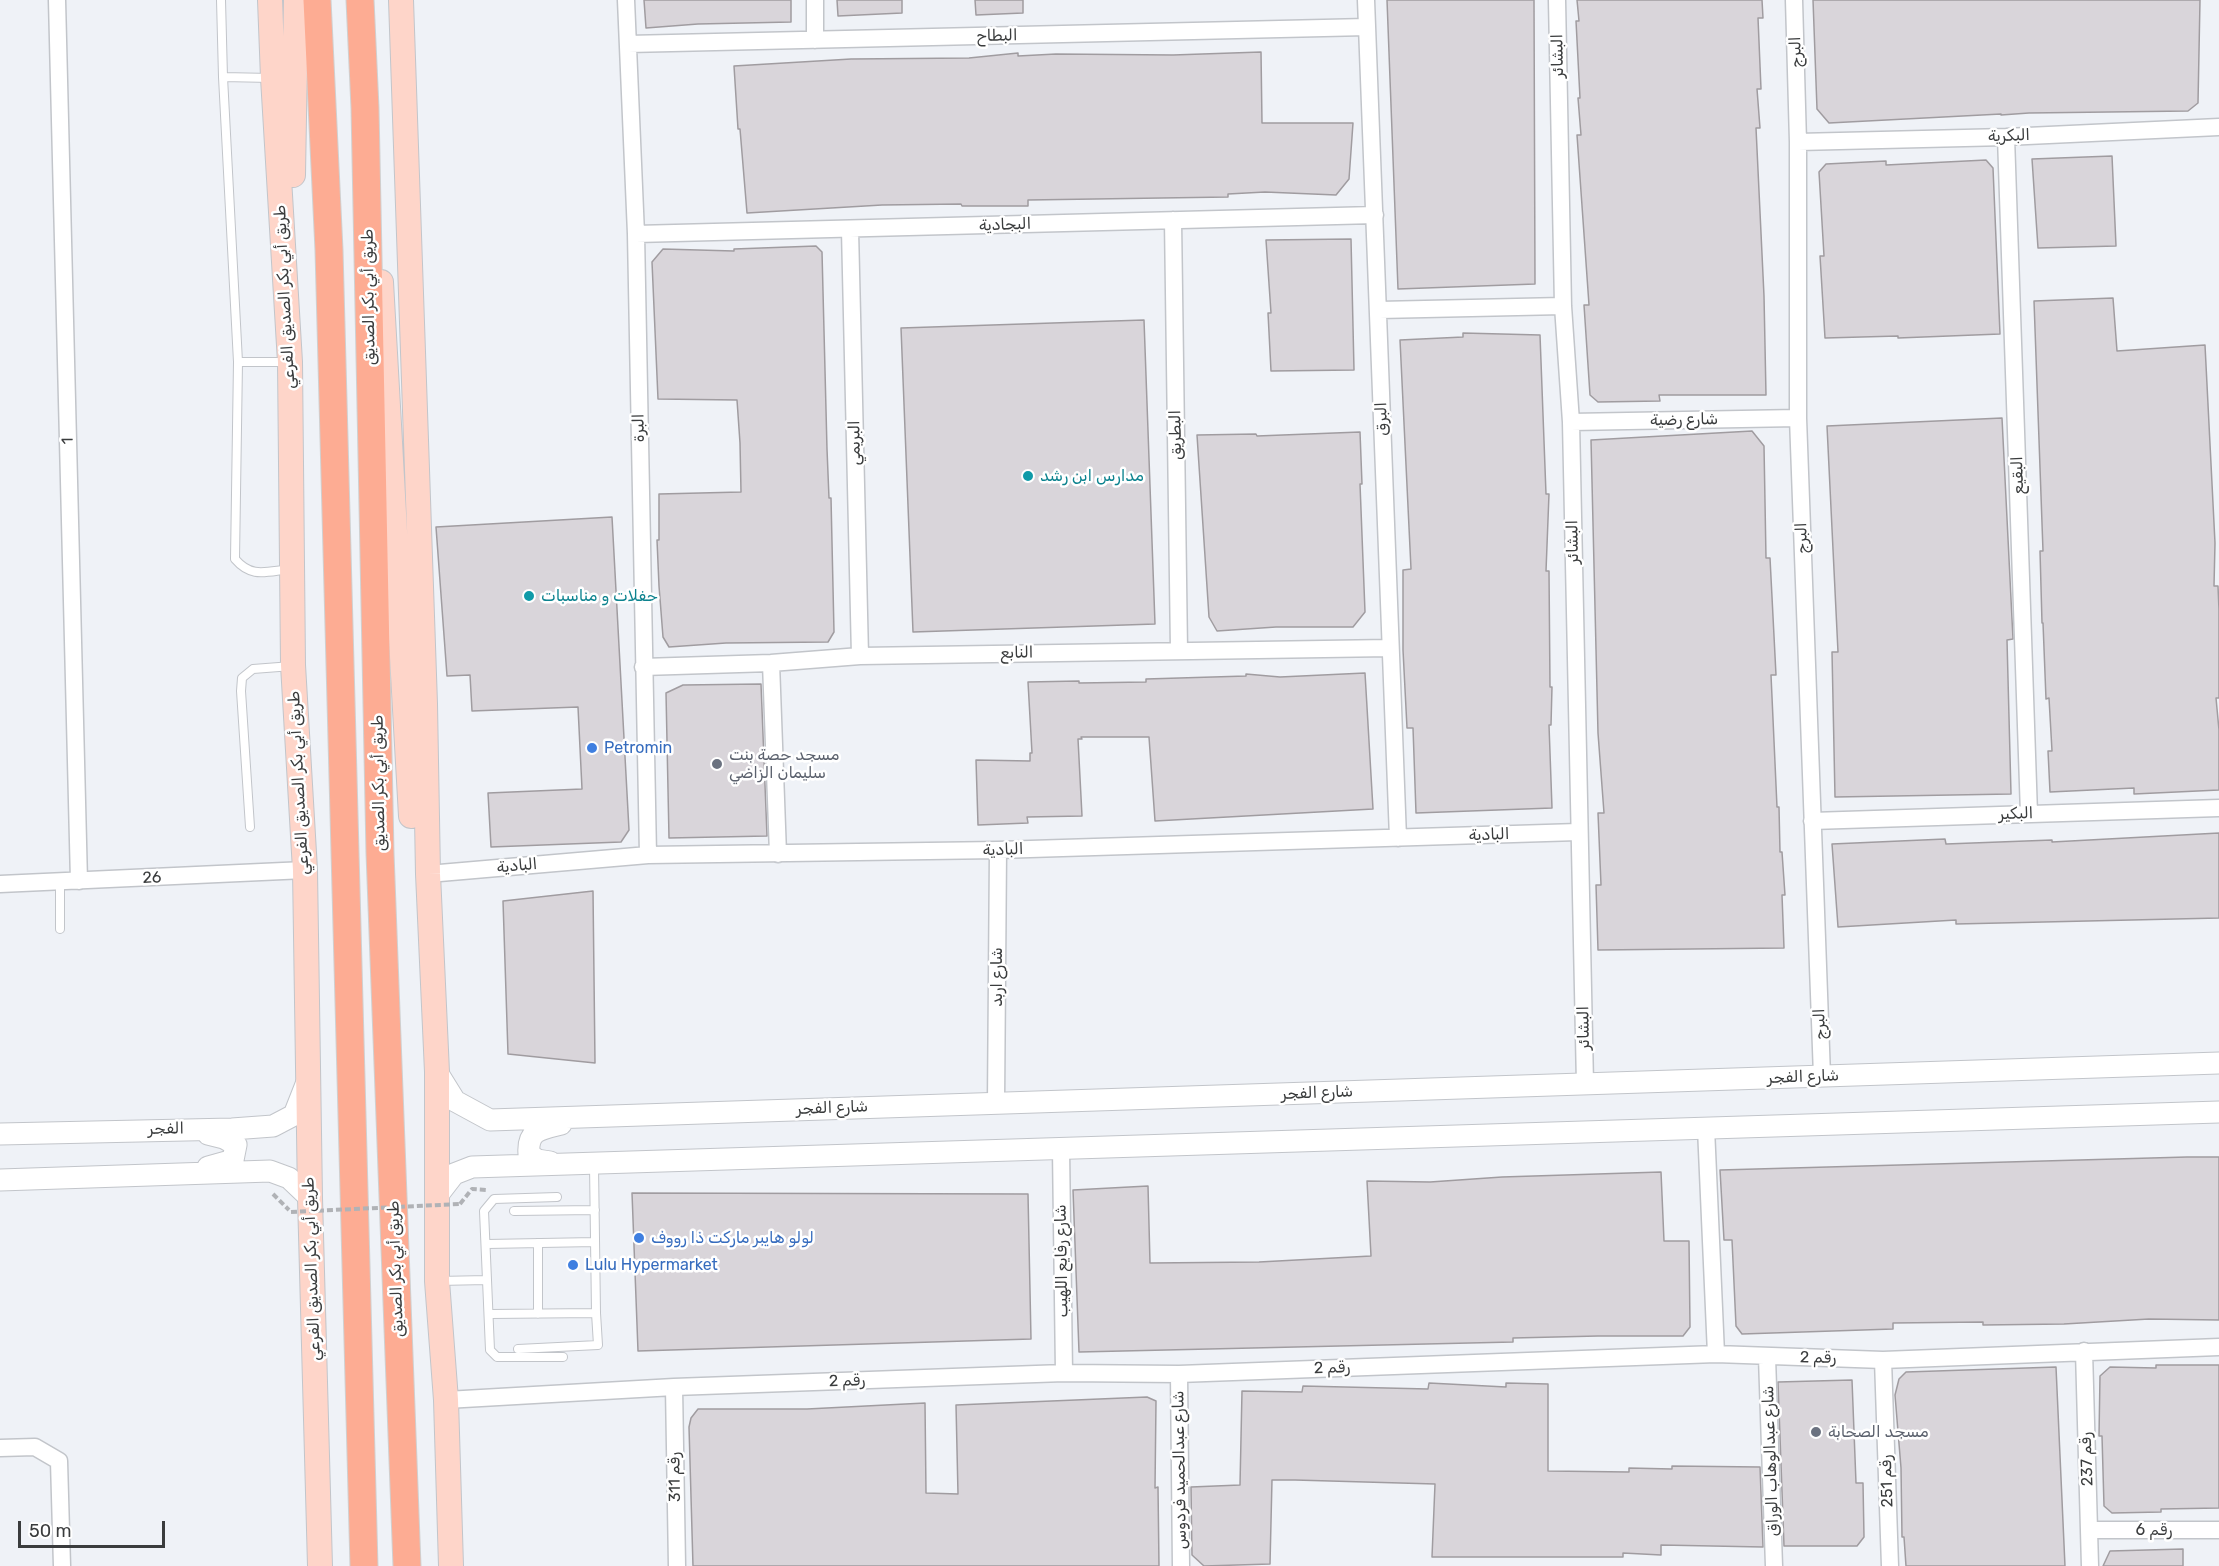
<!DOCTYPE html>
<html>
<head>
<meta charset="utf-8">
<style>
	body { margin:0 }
	#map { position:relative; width:2219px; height:1566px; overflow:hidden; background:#eff2f7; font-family:Rubik,sans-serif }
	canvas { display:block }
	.scale { position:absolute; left:18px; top:1521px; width:147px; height:27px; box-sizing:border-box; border:3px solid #3a3c3d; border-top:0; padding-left:8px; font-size:18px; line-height:21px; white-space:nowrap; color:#3a3c3d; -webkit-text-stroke:4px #fff; paint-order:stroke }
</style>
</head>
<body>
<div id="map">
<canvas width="2219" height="1566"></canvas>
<div class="scale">50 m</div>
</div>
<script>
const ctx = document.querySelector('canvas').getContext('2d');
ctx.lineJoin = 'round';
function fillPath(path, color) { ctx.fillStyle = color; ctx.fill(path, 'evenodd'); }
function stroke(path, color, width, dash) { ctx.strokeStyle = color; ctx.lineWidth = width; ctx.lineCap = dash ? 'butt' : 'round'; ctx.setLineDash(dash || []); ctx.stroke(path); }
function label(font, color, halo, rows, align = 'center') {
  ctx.font = font + ' Rubik,"Noto Naskh Arabic",sans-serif'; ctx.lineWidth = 5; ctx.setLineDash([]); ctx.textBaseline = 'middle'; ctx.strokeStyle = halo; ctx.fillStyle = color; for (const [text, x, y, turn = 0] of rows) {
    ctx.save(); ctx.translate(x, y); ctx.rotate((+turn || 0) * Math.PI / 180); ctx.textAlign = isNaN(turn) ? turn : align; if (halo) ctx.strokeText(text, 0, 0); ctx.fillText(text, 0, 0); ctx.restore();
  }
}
const building = new Path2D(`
	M644 0H791V22L698 24 646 28Z
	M837 0H902V13L838 16Z
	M975 0H1023V13L976 15Z
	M1387 0H1534L1535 284 1398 289Z
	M1577 0H1762L1763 18H1758L1761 89H1757L1760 128H1756L1764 296 1766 395H1659L1660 401 1598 402 1590 395 1584 305H1589L1577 135H1581L1578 98H1580L1576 21H1579Z
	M1813 0H2200L2198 103 2188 111 2029 113 2001 115V114L1829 123 1817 109Z
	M1261 52 1262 123H1353L1349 179 1336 195 1265 192 1228 194V197L1028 200V206H962L961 204 882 205 747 213 740 129H738L734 66 851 59 969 58 1018 53V56L1056 54 1173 55Z
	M2112 156 2116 246 2038 248 2032 159Z
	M1986 160 1993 168 2000 334 1898 338V336L1825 338 1820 256H1824L1819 172 1826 164 1886 161V165Z
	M1351 239 1354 370 1271 371 1268 313H1271L1266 240Z
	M816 246 822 252 827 449 829 498H831L834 632 828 642 726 643 669 647 663 637 659 586 657 540H659V494L741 492 740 443 737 400 658 399 652 262 663 249 734 251V249Z
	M2113 298 2117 351 2205 345 2215 543 2214 586H2218L2219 610V698H2216L2219 730V790L2134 794V788L2050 792 2048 751H2052L2049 698 2046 699 2043 623H2042L2040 551H2043L2034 301Z
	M1144 320 1155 624 913 632 901 328Z
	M1463 333 1540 335 1546 494H1549L1546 571H1549L1550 687H1552L1551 725H1549L1552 808 1416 813 1413 728H1407L1403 650V570L1411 569 1400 340 1463 337Z
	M2002 418 2013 639 2007 640 2011 794 1835 797 1832 652H1838L1827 426Z
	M1752 431 1764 446 1766 558H1770L1776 675H1771L1777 807H1779L1780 852H1782L1785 895H1782L1784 948 1598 950 1596 885H1601L1598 813H1604L1598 733 1591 440Z
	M1360 432 1362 484H1360L1365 612 1353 627H1276L1217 631 1209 617 1197 435 1256 434 1257 436Z
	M612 517 629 830 621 842 491 847 488 793 582 789 578 707 472 711 470 675 447 676 436 527Z
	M1365 673 1373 809 1155 821 1149 737H1081L1082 739H1078L1082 816 1027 817 1028 823 978 825 976 760 1030 761V753H1032L1028 682 1079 681V683L1146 682V679L1246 676V674L1280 677Z
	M761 684 767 836 669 838 666 693 683 685Z
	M2219 833V918L1956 924V920L1838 927 1832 844 1945 839 1946 844 2052 840V842Z
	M593 891 595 1063 508 1054 503 901Z
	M2187 1157H2219V1320L2149 1319 2064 1324 1983 1325V1322L1893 1323V1329L1742 1334 1736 1326 1732 1240H1724L1720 1170Z
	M1661 1172 1664 1241H1689L1690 1327 1683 1336H1598L1513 1338V1342L1079 1352 1073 1190 1148 1186 1150 1263 1259 1262 1371 1256 1367 1181 1430 1182 1502 1177Z
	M632 1193 1028 1194 1031 1339 638 1351Z
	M2156 1365H2219V1508L2161 1509V1512L2112 1513 2104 1506 2102 1436H2099L2100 1376 2110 1367 2156 1368Z
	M2056 1367 2065 1566H1906L1904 1537H1902L1901 1468 1895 1395 1899 1379 1906 1372Z
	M1852 1380 1856 1483H1863L1864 1537 1857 1546H1784L1778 1382Z
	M1429 1383 1506 1387V1383L1548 1384V1471L1629 1472V1468L1672 1469V1466L1760 1467 1763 1547 1661 1545V1555L1623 1553V1557H1432L1435 1484 1295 1480H1272L1270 1564 1204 1566 1192 1555 1191 1487 1240 1485 1242 1391 1302 1392 1303 1386 1428 1389Z
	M1147 1397 1156 1401 1155 1488 1158 1487 1159 1566H693L689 1427 691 1418 698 1409H807L925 1403 926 1493 958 1494 956 1405Z
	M2183 1549V1566H2103L2110 1551Z`);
fillPath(building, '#d9d5da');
stroke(building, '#a09ca0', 1.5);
const service = new Path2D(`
	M221 0 223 77 238 362 235 559C252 579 267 571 291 569
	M223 77 271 78
	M238 362H289
	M250 827 241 691 242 678 253 669 292 666
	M60 882V929
	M514 1211 595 1210
	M538 1243V1314
	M487 1244 595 1242
	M487 1280 484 1211 494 1199 557 1197
	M438 1281 487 1280 490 1350 497 1357H563
	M490 1314 596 1313 594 1165
	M518 1349 598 1345 596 1313`);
const minor = new Path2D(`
	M57 0 79 881
	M626 0 636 234 648 855
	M815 0V40
	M1366 0 1398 838
	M1557 0 1563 306 1571 422 1585 1084
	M1794 0 1798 142V418L1822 1076
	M628 44 1367 27
	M2006 137 2029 814
	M1798 142 2006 137 2219 127
	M1173 220 1179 651
	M850 230 860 656
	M636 234 1375 215
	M1379 310 1563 306
	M1571 422 1798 418
	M771 663 778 854
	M643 667 771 663 860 656 1390 648
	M1812 821 2219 808
	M428 874 648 855 998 850 1578 832
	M0 884 305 870
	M996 1103 998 850
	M1706 1128 1716 1354
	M1061 1149 1064 1373
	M2084 1351 2090 1566
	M1767 1357 1774 1566
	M1883 1360 1890 1566
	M1179 1374 1181 1566
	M674 1387 677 1566
	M446 1400 674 1387 1064 1373 1179 1374 1716 1354 1883 1360 2219 1347
	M0 1448 35 1447 59 1461 62 1566
	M2089 1530H2219`);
const tertiary = new Path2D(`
	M437 1072 455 1101 490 1120 2219 1063
	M0 1134 232 1129 273 1126 294 1115 307 1082
	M550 1162 537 1160 529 1154C527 1130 541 1129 561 1124
	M208 1167 233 1160 236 1145 224 1138 208 1134
	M0 1180 270 1171 289 1178 310 1198
	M437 1196 454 1174 472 1167 2219 1112`);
const secondary = new Path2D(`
	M270 0 273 78 290 362 293 665 305 870 310 1198 320 1566
	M401 0 425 704 428 874 437 1072V1281L446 1400 451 1566
	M293 175 296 0
	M381 282 411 816`);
const primary = new Path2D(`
	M317 0 329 250 364 1566
	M360 0 365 108 380 853 407 1566`);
stroke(service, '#c2c5ca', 10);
stroke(minor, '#c2c5ca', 19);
stroke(tertiary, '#c2c5ca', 23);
stroke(secondary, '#c2c5ca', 26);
stroke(primary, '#d0d0d0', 29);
stroke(new Path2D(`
	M273 1194 289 1210
	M460 1204 472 1189 486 1190`), '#b0b2b6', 4, [6, 3]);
stroke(service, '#fff', 8);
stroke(minor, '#fff', 16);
stroke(tertiary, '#fff', 21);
stroke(secondary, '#fed5c9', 24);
stroke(primary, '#fdac93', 27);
stroke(new Path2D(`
	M291 1212 460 1204`), '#b0b2b6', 4, [6, 3]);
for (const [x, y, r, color] of [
	[1028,476,6,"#0f9aa8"],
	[529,596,6,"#0f9aa8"],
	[592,748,6,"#3f7fe0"],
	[717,764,6,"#6b7280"],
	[639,1238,6,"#3f7fe0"],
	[573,1265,6,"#3f7fe0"],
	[1816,1432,6,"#6b7280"]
]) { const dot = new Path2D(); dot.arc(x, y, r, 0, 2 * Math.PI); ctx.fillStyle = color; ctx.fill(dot); stroke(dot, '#fff', 2); }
label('16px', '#3a3c3d', '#fff', [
	["البطاح",997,36,-1],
	["البرج",1796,52,-92],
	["البشائر",1558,56,-91],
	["البكرية",2009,136,-2],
	["البجادية",1005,225,-2],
	["طريق أبي بكر الصديق الفرعي",285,297,-93],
	["طريق أبي بكر الصديق",369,297,-91],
	["البرق",1382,419,-92],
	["شارع رضية",1684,420,-1],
	["البرة",639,428,-91],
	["البطريق",1176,435,-91],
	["1",68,441,-91],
	["البريمي",855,443,-91],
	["البقيع",2018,475,-92],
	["البرج",1802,538,-92],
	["البشائر",1573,542,-91],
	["النابع",1017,653,-1],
	["طريق أبي بكر الصديق الفرعي",299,783,-93],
	["طريق أبي بكر الصديق",379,783,-91],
	["البكير",2016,814,-2],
	["البادية",1489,835,-2],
	["البادية",1003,850,-2],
	["البادية",517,866,-5],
	["26",152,878,-3],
	["شارع اربد",997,977,-90],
	["البرج",1820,1024,-92],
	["البشائر",1584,1028,-91],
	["شارع الفجر",1803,1077,-2],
	["شارع الفجر",1317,1093,-2],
	["شارع الفجر",832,1108,-2],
	["الفجر",166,1129,-1],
	["شارع رفايع اللهيب",1062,1261,-91],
	["طريق أبي بكر الصديق الفرعي",312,1269,-92],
	["طريق أبي بكر الصديق",396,1269,-92],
	["رقم 2",1818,1358,1],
	["رقم 2",1332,1368,-2],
	["رقم 2",847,1381,-2],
	["رقم 237",2087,1459,-92],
	["شارع عبدالوهاب الوراق",1771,1461,-92],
	["شارع عبدالحميد فردوس",1180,1470,-91],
	["رقم 311",675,1477,-91],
	["رقم 251",1887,1481,-92],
	["رقم 6",2154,1530]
]);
label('16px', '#0d838f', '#fff', [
	["مدارس ابن رشد",1040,476],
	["حفلات و مناسبات",541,596]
], 'left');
label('16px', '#366cbe', '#fff', [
	["Petromin",604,748],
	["لولو هايبر ماركت ذا رووف",651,1238],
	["Lulu Hypermarket",585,1265]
], 'left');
label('16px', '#5b616d', '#fff', [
	["مسجد حصة بنت",729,755],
	["سليمان الزاضي",729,773],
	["مسجد الصحابة",1828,1432]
], 'left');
</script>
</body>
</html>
